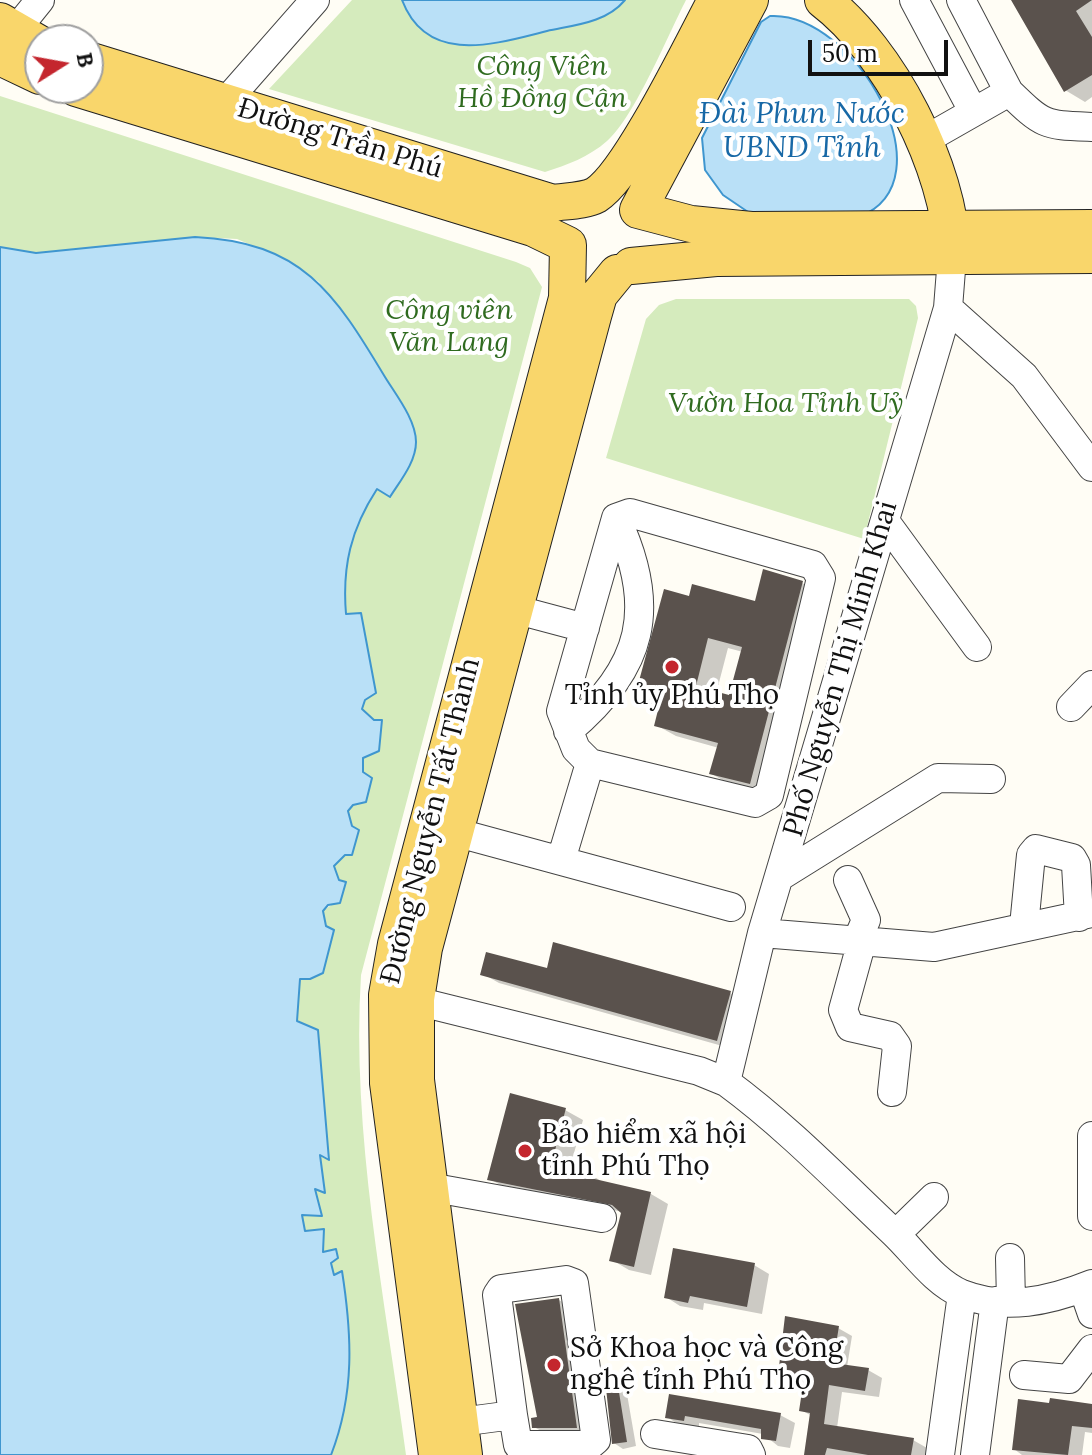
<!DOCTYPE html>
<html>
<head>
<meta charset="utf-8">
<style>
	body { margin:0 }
	#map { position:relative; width:1092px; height:1455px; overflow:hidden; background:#fffdf5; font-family:Lora,serif }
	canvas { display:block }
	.north { position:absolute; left:24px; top:24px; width:80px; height:80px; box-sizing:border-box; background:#fff; border:2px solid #a0a0a0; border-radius:50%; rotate:79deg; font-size:22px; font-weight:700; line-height:32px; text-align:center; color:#111 }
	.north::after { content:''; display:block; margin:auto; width:28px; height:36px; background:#c4262e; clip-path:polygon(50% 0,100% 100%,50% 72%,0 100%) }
	.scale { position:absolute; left:808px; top:40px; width:140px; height:36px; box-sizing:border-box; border:4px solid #111; border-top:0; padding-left:10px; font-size:24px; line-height:28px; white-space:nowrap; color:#111; -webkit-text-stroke:6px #fff; paint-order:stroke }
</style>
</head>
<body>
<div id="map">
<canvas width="1092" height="1455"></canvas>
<div class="north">B</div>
<div class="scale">50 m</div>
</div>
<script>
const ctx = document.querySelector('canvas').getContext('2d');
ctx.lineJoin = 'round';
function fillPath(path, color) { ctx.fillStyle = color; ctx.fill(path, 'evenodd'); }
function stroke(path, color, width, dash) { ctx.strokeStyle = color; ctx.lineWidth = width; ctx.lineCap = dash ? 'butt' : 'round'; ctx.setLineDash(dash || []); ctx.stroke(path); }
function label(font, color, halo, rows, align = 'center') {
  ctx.font = font + ' Lora,serif'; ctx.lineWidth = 8; ctx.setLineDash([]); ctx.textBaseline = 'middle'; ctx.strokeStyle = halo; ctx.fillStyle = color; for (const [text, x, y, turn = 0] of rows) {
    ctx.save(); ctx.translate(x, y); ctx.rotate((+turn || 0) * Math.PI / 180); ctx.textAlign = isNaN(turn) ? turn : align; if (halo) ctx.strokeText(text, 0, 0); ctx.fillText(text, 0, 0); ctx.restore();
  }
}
fillPath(new Path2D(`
	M352 0H686C668 35 634 118 607 141 589 157 567 165 545 172L269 89Z
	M0 96 516 262 530 268 542 287 361 975C351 1134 385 1297 406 1455H331C355 1393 352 1335 342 1271L334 1276 331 1263 336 1249 323 1252 321 1241 305 1231 302 1214 317 1203 315 1188 325 1192 320 1154 328 1159 297 1022 300 978 333 929 326 926 323 911 334 903 345 882 339 880 334 866 345 855 358 830 352 826 348 811 352 805 366 802 372 779 363 772V758L374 751 382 720H374L362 709 365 700 376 692 360 613 346 615C342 564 350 531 377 488L391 497 411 461 416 443 319 282 284 259 237 239 195 237 36 253 0 247Z
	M676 299H909L916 306 918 318 864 539 606 458 646 319 659 305Z`), '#d5ebbd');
const water = new Path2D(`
	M402 0H625C606 23 574 25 547 31 495 44 427 66 402 0Z
	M770 16C855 11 952 181 859 217L751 214 723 195 705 170 702 138 761 22Z
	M195 237C302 242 334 292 385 377 396 395 416 420 416 442 416 462 400 481 390 497L377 489C351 529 342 566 346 614L361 613 376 693 365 700 362 709 374 720H382L379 751 363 758V772L372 778 366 802 353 805 348 811 352 826 359 830 352 855H345L334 866 339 880 346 882 340 903 328 905 323 911 326 926 334 930 323 973 310 979H300L297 1021 318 1030 329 1160 320 1155 325 1193 315 1189 322 1216 302 1215 305 1231 324 1229 323 1252 336 1249 338 1258 331 1263 334 1275 342 1271C352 1335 355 1393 331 1455H0V247L36 253Z`);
fillPath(water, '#b9e0f7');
stroke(water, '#3f96cf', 2);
fillPath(new Path2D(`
	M1013 0H1092V97L1085 102 1065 90Z
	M802 583 822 594 770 794 731 785 712 774 719 748 676 736 656 725 659 714 635 702 690 598 756 604ZM728 648 743 652 731 698 716 694Z
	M548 970 730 993 746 1002 733 1049 499 983 483 974Z
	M565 1110 583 1120 570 1168 587 1172 604 1183 651 1194 668 1204 651 1275 629 1270 612 1260 623 1212 507 1189 490 1179Z
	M754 1265 769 1274 762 1314 704 1303 703 1310 680 1306 666 1297Z
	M559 1300 578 1312 596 1438H554L534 1427 539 1418Z
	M838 1328 852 1336 847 1367 868 1370 882 1378 879 1397 842 1392 837 1428 913 1440 927 1448 925 1455H809L812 1416 801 1410 805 1383 781 1374Z
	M618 1388 627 1394 636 1446 623 1449 614 1443Z
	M670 1396 780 1415 795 1423 790 1448 778 1446 763 1434 699 1423V1428L681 1426 667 1417Z
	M1051 1405 1092 1406V1433L1085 1432 1082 1455H1022L1014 1449Z`), '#0003');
fillPath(new Path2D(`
	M1011 0H1092L1076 11 1092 37V75L1064 92Z
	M763 569 803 581 750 784 709 774 718 743 654 726 658 710 633 703 664 589 689 596 692 584 755 601ZM708 638 742 647 729 695 696 686Z
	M553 942 731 991 717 1041 480 975 486 952 547 968Z
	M510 1093 566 1108 552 1162 588 1170 586 1177 651 1192 634 1267 609 1261 621 1213 612 1205 487 1180Z
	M673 1248 755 1263 747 1307 690 1296 688 1303 664 1298Z
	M559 1298 577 1428H532L531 1418 537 1417 515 1304Z
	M785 1316 839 1326 833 1363 869 1368 865 1391 829 1385 824 1424 914 1438 911 1455H868L827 1448 825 1455H804L810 1413 799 1411 804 1378 778 1375Z
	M618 1386 627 1442 612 1444 606 1388Z
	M669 1394 781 1413 776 1441 761 1439V1429L685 1416 684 1421 665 1418Z
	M1050 1398 1092 1404V1428L1072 1426 1068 1455 1012 1450 1018 1399 1049 1403Z`), '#5a524d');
const minor = new Path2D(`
	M914 0 973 111
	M961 0 1009 92
	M15 31 40 0
	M214 115 315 0
	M923 141 1009 92C1044 126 1044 125 1092 127
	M948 308 1024 376 1092 467
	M630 513 813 565 821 578 769 795 755 803 590 763 576 749 561 711 616 518Z
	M885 521 977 647
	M495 604 585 628
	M1071 707 1092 685
	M568 731C644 668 658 607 616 518
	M436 827 731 907
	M561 860 590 763
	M779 877 938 778 991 779
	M848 880 866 920 857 941
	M1024 926 1031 855 1036 849 1072 858 1076 865 1079 917
	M762 933 934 947 1092 913
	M862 941 843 1010 850 1027 890 1036 897 1046 892 1092
	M396 996 699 1071 726 1082C786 1126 840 1182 894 1233 915 1253 934 1282 962 1294 1005 1311 1050 1301 1092 1284
	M726 1082 762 933 948 308 952 257
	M1092 1136V1216
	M429 1187 602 1218
	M896 1234 934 1197
	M1010 1258 1011 1302
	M1083 1288 1092 1314
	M1024 1375 1069 1379 1092 1349
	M460 1422 513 1415 497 1295 501 1289 566 1280 574 1283 596 1440 590 1445H518L513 1415
	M655 1434 748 1449 751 1455
	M940 1455 962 1294
	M975 1455 995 1301`);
const major = new Path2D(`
	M750 0 638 210 691 224 751 230 1092 228
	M823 0C889 50 950 169 952 252
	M0 21 40 44
	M0 57 40 76
	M88 60 553 203C566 201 585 201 596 195 630 174 694 41 716 0
	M76 88 533 228 568 245 567 298 396 944 387 995 388 1083 437 1455
	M631 266 716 258 1092 255
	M464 1455 416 1080V999L424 948 593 316 599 295 617 273`);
stroke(minor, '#444', 30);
stroke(major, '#222', 38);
stroke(minor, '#fff', 28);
stroke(major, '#f9d66b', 36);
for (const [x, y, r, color] of [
	[672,667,8,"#c4262e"],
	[525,1151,8,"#c4262e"],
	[554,1365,8,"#c4262e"]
]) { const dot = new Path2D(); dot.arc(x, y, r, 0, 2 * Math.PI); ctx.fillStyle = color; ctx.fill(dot); stroke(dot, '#fff', 3); }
label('italic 28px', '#2f6b1f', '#fff', [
	["Công Viên",542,67],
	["Hồ Đồng Cận",542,99],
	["Công viên",449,311],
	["Văn Lang",449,343],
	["Vườn Hoa Tỉnh Uỷ",786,404]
]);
label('28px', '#111', '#fff', [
	["Đường Trần Phú",340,139,17],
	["Phố Nguyễn Thị Minh Khai",841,669,-74],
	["Đường Nguyễn Tất Thành",431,821,-76]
]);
label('28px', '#111', '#fff', [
	["Tỉnh ủy Phú Thọ",672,696,"center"],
	["Bảo hiểm xã hội",541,1135],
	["tỉnh Phú Thọ",541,1167],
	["Sở Khoa học và Công",570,1349],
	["nghệ tỉnh Phú Thọ",570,1381]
], 'left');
label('italic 30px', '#1768a6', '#fff', [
	["Đài Phun Nước",802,114],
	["UBND Tỉnh",802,148]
]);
</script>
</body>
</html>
